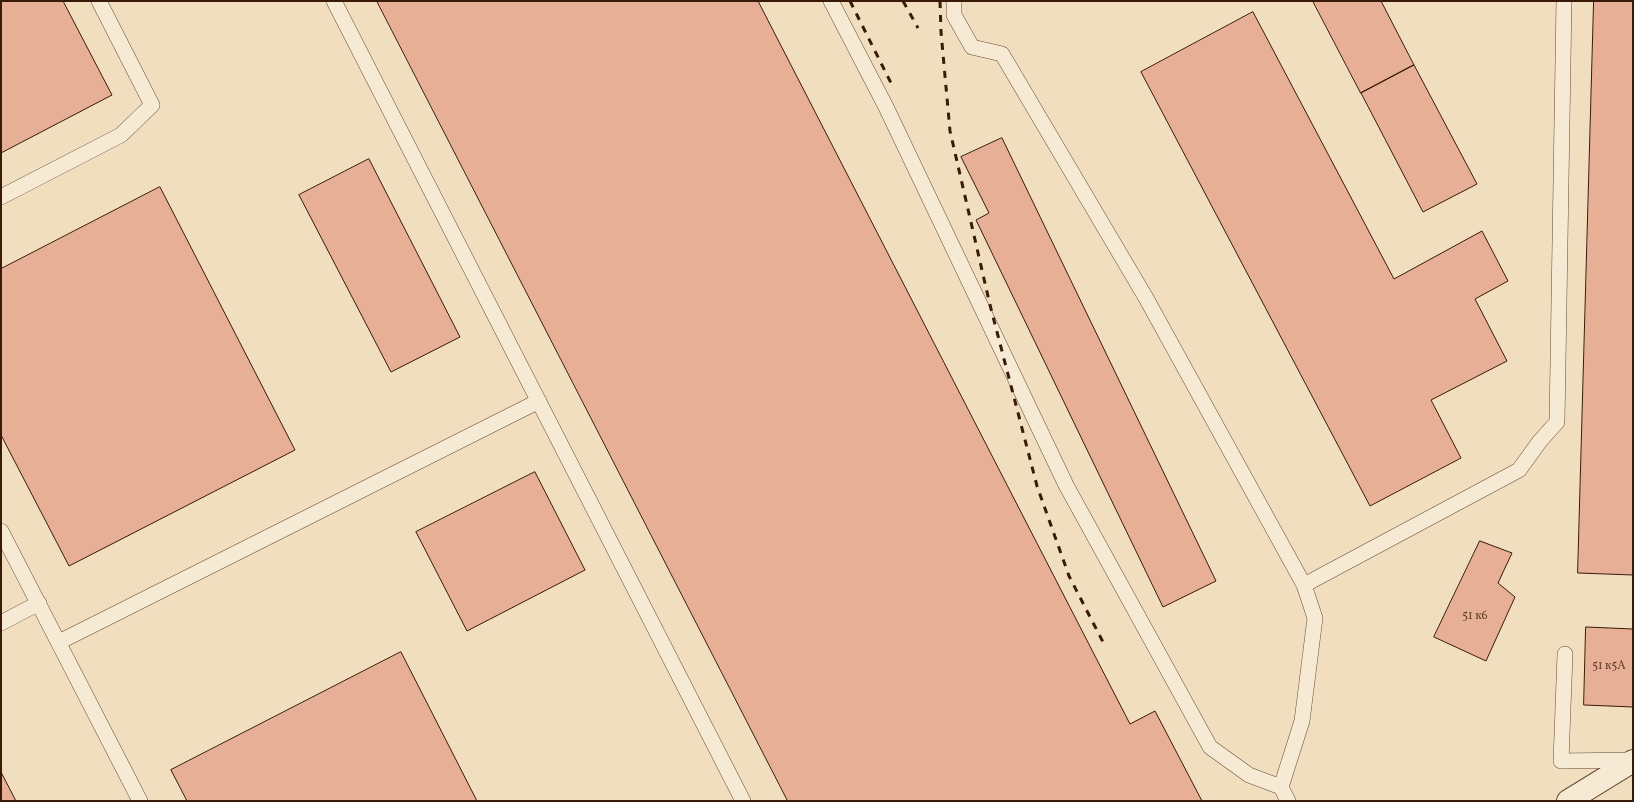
<!DOCTYPE html>
<html>
<head>
<meta charset="utf-8">
<style>
	body { margin:0 }
	#map { position:relative; width:1634px; height:802px; overflow:hidden; background:#f1debf; font-family:Vollkorn,serif }
	canvas { display:block }
	.frame { position:absolute; inset:0; border:2px solid #391a06; pointer-events:none }
</style>
</head>
<body>
<div id="map">
<canvas width="1634" height="802"></canvas>
<div class="frame"></div>
</div>
<script>
const ctx = document.querySelector('canvas').getContext('2d');
ctx.lineJoin = 'round';
function fillPath(path, color) { ctx.fillStyle = color; ctx.fill(path, 'evenodd'); }
function stroke(path, color, width, dash) { ctx.strokeStyle = color; ctx.lineWidth = width; ctx.lineCap = dash ? 'butt' : 'round'; ctx.setLineDash(dash || []); ctx.stroke(path); }
function label(font, color, halo, rows, align = 'center') {
  ctx.font = font + ' Vollkorn,serif'; ctx.lineWidth = 3; ctx.setLineDash([]); ctx.textBaseline = 'middle'; ctx.strokeStyle = halo; ctx.fillStyle = color; for (const [text, x, y, turn = 0] of rows) {
    ctx.save(); ctx.translate(x, y); ctx.rotate((+turn || 0) * Math.PI / 180); ctx.textAlign = isNaN(turn) ? turn : align; if (halo) ctx.strokeText(text, 0, 0); ctx.fillText(text, 0, 0); ctx.restore();
  }
}
const building = new Path2D(`
	M1 1H63L112 95 1 153Z
	M377 1H758L1130 724 1155 711 1202 801H788Z
	M1313 1H1381L1414 65 1361 93Z
	M1594 1H1633V575L1578 573Z
	M1253 12 1394 279 1482 231 1508 281 1475 299 1507 361 1431 400 1461 458 1370 506 1141 72Z
	M1414 65 1477 184 1423 212 1361 93Z
	M1002 138 1216 581 1163 607 976 220 989 213 961 157Z
	M369 159 460 337 391 372 299 195Z
	M160 187 295 450 69 566 1 435V269Z
	M535 472 585 570 467 631 416 532Z
	M1480 541 1512 553 1498 583 1515 597 1486 661 1434 637Z
	M1586 627 1633 629V707L1584 705Z
	M401 652 477 801H187L171 770Z
	M1 772 16 801H1Z`);
fillPath(building, '#e6af96');
stroke(building, '#391a06', 1);
const lane = new Path2D(`
	M334 1 743 801
	M831 1 886 107 1066 485 1210 747 1249 775 1281 787
	M954 1V15L972 47 1002 54 1146 298 1304 585 1315 618 1302 721 1281 787 1288 801
	M1 197 121 135 152 105 99 1
	M1 531 140 801
	M1304 585 1519 470 1540 441 1557 422 1564 1
	M1 623 39 603
	M59 642 539 401
	M1565 654 1561 761 1633 760`);
const street = new Path2D(`
	M1568 801 1633 761`);
stroke(lane, '#674b34', 16);
stroke(street, '#674b34', 24);
stroke(lane, '#f6ead5', 15);
stroke(street, '#f6ead5', 22);
stroke(new Path2D(`
	M850 1 892 85
	M903 1 918 28
	M940 1 941 32 950 131 990 305 1037 486 1069 576 1104 644`), '#391a06', 3, [7, 7]);
label('12px', '#643f2a', null, [
	["51 к6",1475,617],
	["51 к5А",1609,667]
]);
</script>
</body>
</html>
